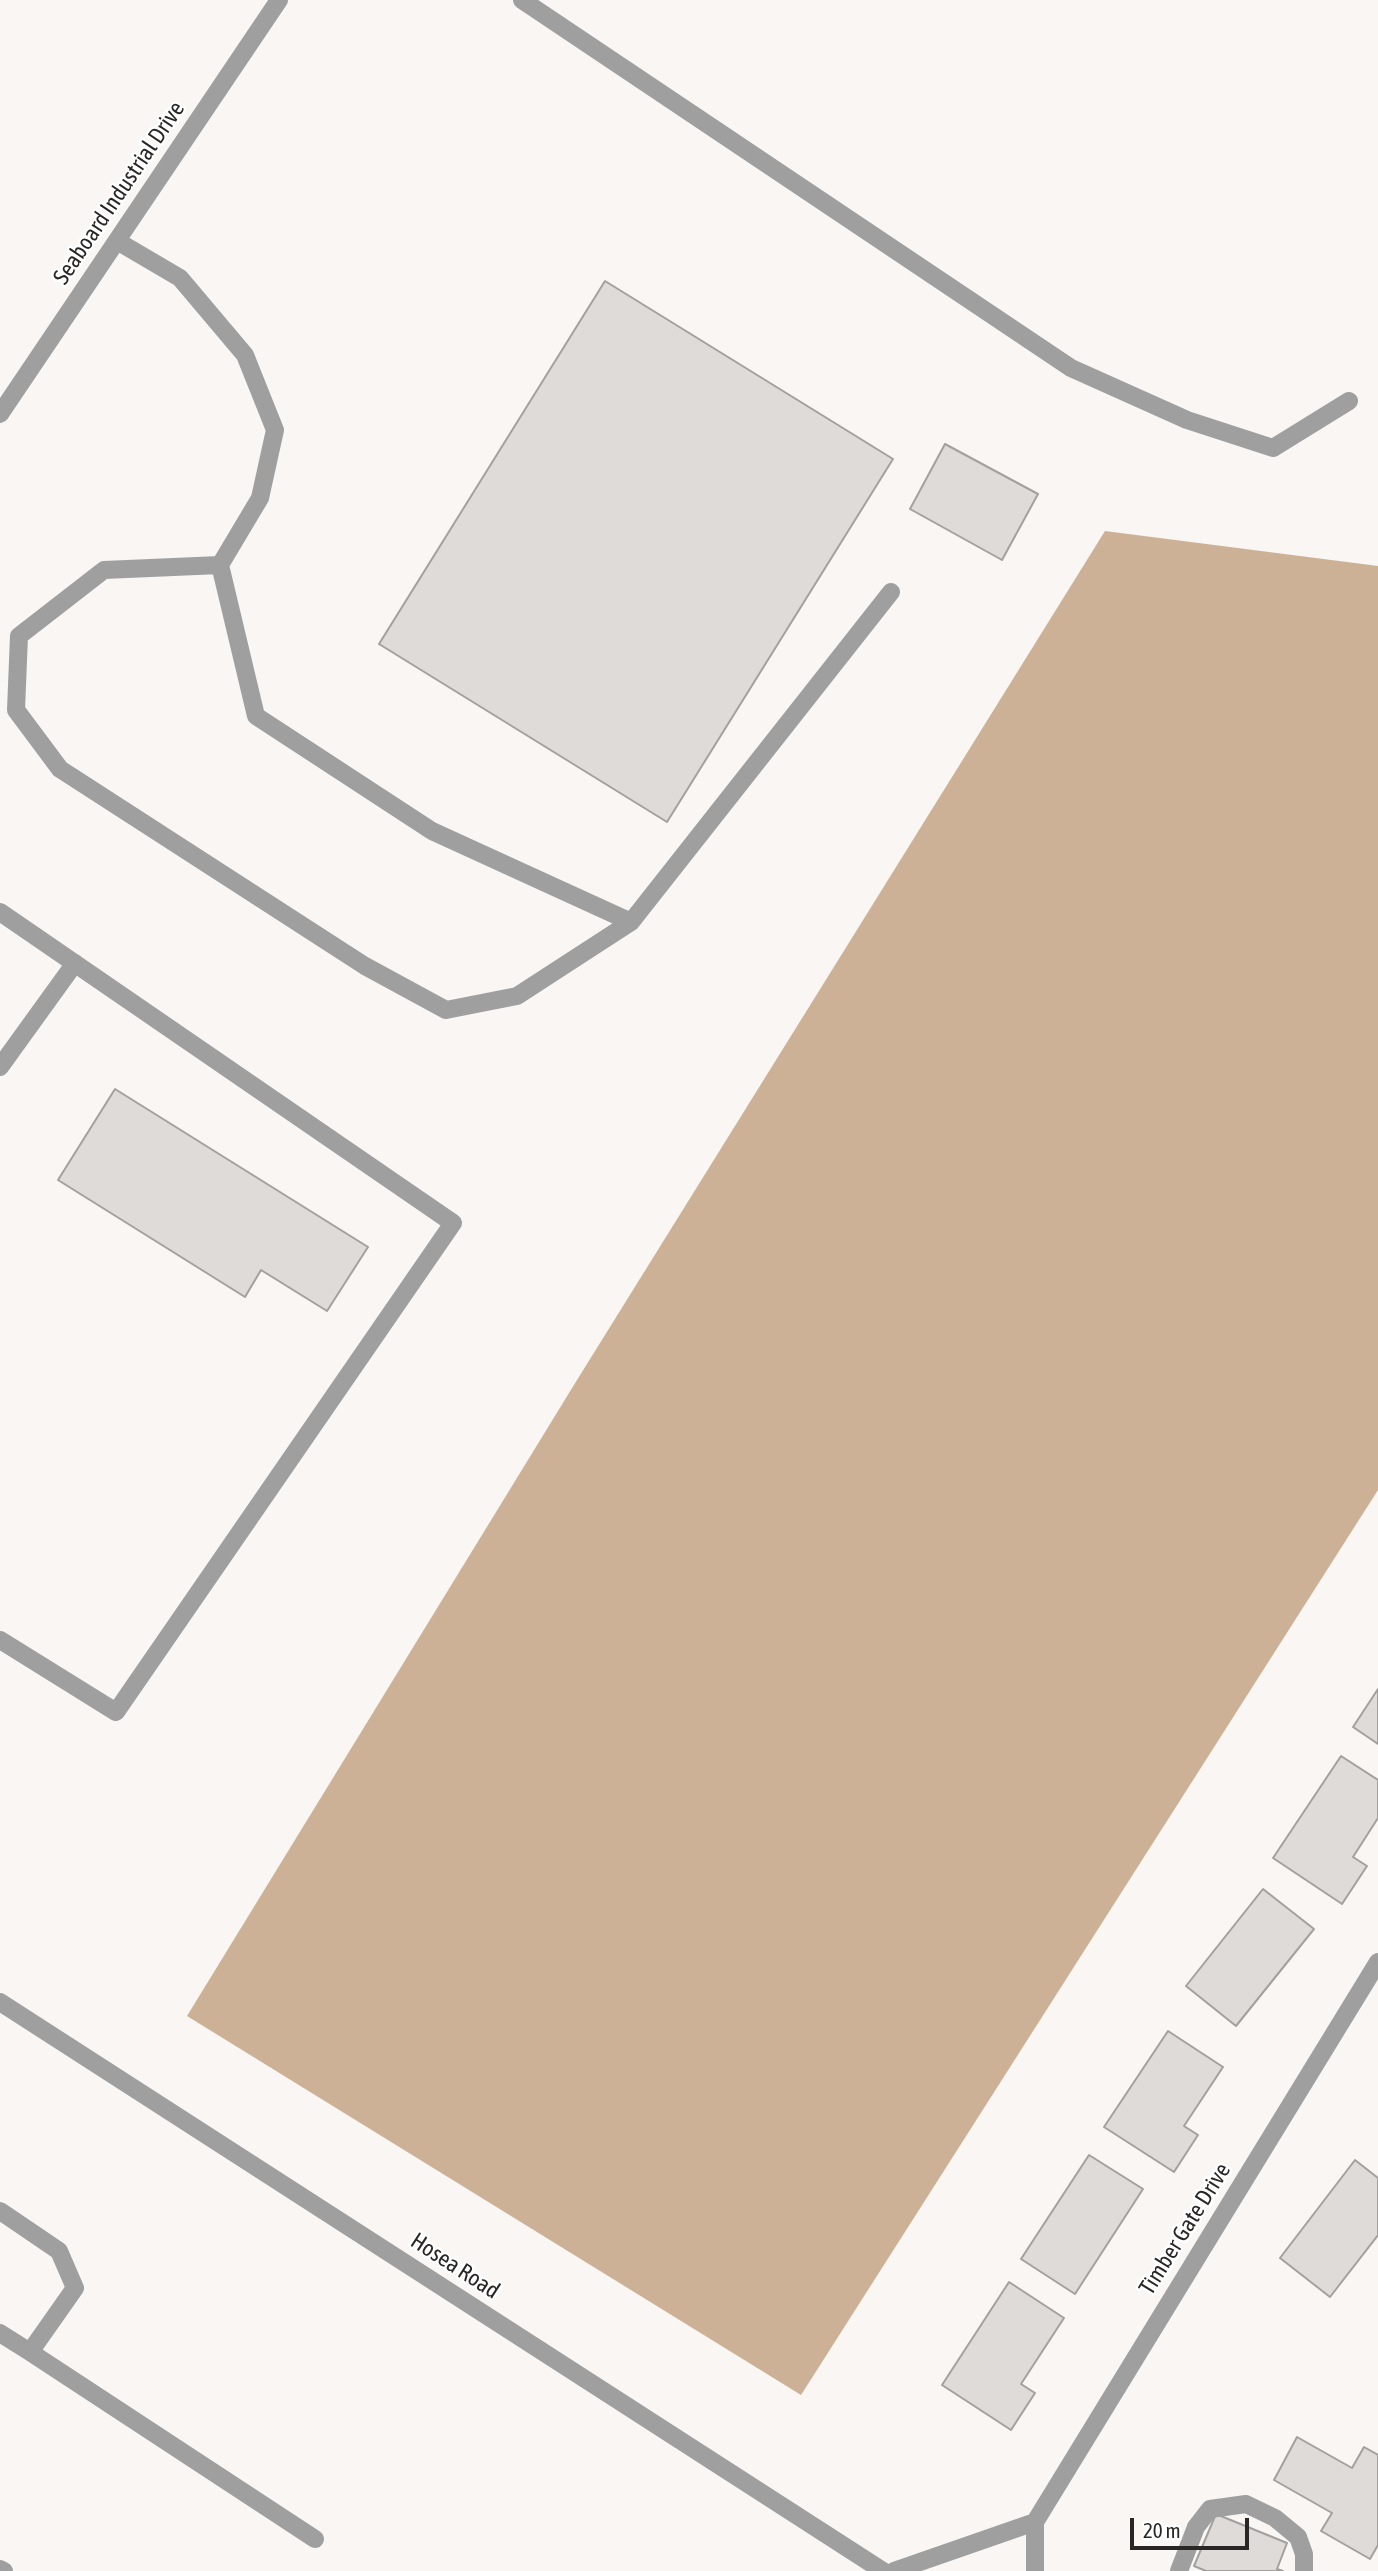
<!DOCTYPE html>
<html>
<head>
<meta charset="utf-8">
<style>
	body { margin:0 }
	#map { position:relative; width:1378px; height:2571px; overflow:hidden; background:#f9f6f3; font-family:"Asap Condensed",sans-serif }
	canvas { display:block }
	.scale { position:absolute; left:1130px; top:2518px; width:119px; height:32px; box-sizing:border-box; border:4px solid #282726; border-top:0; padding-left:9px; font-size:21px; line-height:24px; white-space:nowrap; color:#282726; -webkit-text-stroke:5px #fff; paint-order:stroke }
</style>
</head>
<body>
<div id="map">
<canvas width="1378" height="2571"></canvas>
<div class="scale">20 m</div>
</div>
<script>
const ctx = document.querySelector('canvas').getContext('2d');
ctx.lineJoin = 'round';
function fillPath(path, color) { ctx.fillStyle = color; ctx.fill(path, 'evenodd'); }
function stroke(path, color, width, dash) { ctx.strokeStyle = color; ctx.lineWidth = width; ctx.lineCap = dash ? 'butt' : 'round'; ctx.setLineDash(dash || []); ctx.stroke(path); }
function label(font, color, halo, rows, align = 'center') {
  ctx.font = font + ' "Asap Condensed",sans-serif'; ctx.lineWidth = 5; ctx.setLineDash([]); ctx.textBaseline = 'middle'; ctx.strokeStyle = halo; ctx.fillStyle = color; for (const [text, x, y, turn = 0] of rows) {
    ctx.save(); ctx.translate(x, y); ctx.rotate((+turn || 0) * Math.PI / 180); ctx.textAlign = isNaN(turn) ? turn : align; if (halo) ctx.strokeText(text, 0, 0); ctx.fillText(text, 0, 0); ctx.restore();
  }
}
fillPath(new Path2D(`
	M1105 531 1378 566V1490L801 2395 187 2016 577 1380Z`), '#ccb196');
const building = new Path2D(`
	M605 281 893 459 667 822 379 644Z
	M945 444 1038 494 1002 560 910 509Z
	M115 1089 368 1247 327 1311 261 1270 245 1297 58 1180Z
	M1378 1689V1744L1353 1727Z
	M1341 1756 1378 1780V1818L1353 1857 1367 1866 1342 1904 1273 1858Z
	M1263 1889 1314 1929 1236 2026 1186 1986Z
	M1168 2031 1223 2067 1184 2126 1198 2135 1174 2172 1104 2127Z
	M1089 2155 1143 2189 1075 2294 1021 2259Z
	M1355 2160 1378 2178V2235L1330 2297 1280 2258Z
	M1009 2282 1064 2318 1021 2384 1035 2393 1011 2430 942 2385Z
	M1297 2437 1352 2468 1364 2447 1378 2455V2545L1370 2559 1321 2531 1332 2513 1274 2480Z
	M1216 2514 1287 2543 1277 2569 1283 2571H1206L1194 2566Z`);
fillPath(building, '#dedbd9');
stroke(building, '#a3a09e', 2);
stroke(new Path2D(`
	M522 0 1071 368 1187 420 1273 448 1349 401
	M117 241 180 278 245 355 275 430 260 498 220 565 104 570 19 636 16 710 60 769 365 966 446 1010 517 996 631 922 891 592
	M0 414 279 0
	M220 565 256 716 432 831 631 922
	M0 912 453 1223 116 1712 0 1640
	M0 1067 75 963
	M0 2002 883 2571
	M0 2211 59 2251 75 2288 30 2352 0 2333
	M30 2352 315 2539
	M0 2569 4 2571
	M894 2571 1035 2522
	M1035 2571V2522L1378 1962
	M1179 2571 1196 2527 1210 2509 1246 2504 1275 2518 1298 2537 1304 2554V2571`), '#9f9fa0', 18);
label('23px', '#282726', '#fff', [
	["Seaboard Industrial Drive",119,193,-56],
	["Timber Gate Drive",1185,2229,-58],
	["Hosea Road",455,2266,33]
]);
</script>
</body>
</html>
